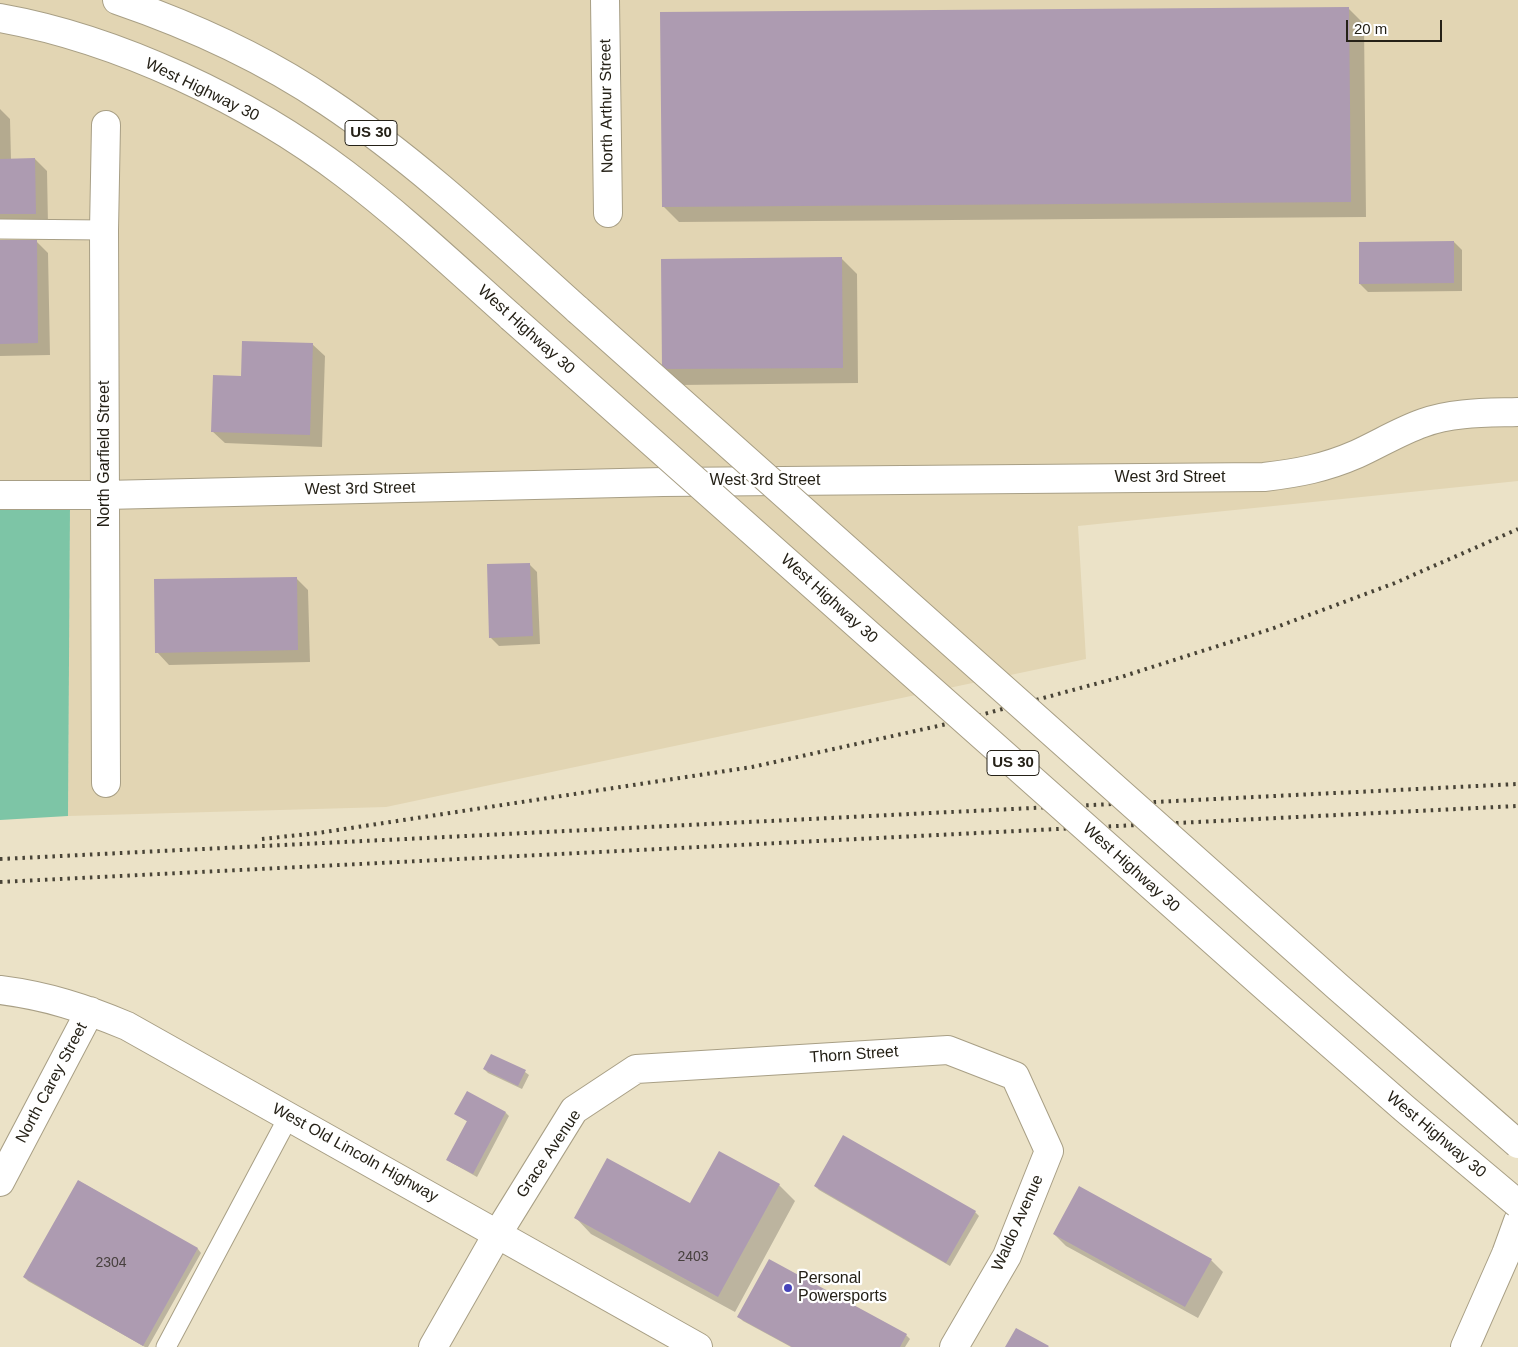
<!DOCTYPE html>
<html>
<head>
<meta charset="utf-8">
<style>
	body { margin:0 }
	#map { position:relative; width:1518px; height:1347px; overflow:hidden; background:#ebe2c7; font-family:Arial,sans-serif }
	canvas { display:block }
	.scale { position:absolute; left:1346px; top:20px; width:96px; height:22px; box-sizing:border-box; border:2px solid #252117; border-top:0; padding-left:6px; font-size:15px; line-height:18px; white-space:nowrap; color:#252117; -webkit-text-stroke:4px #fff; paint-order:stroke }
</style>
</head>
<body>
<div id="map">
<canvas width="1518" height="1347"></canvas>
<div class="scale">20 m</div>
</div>
<script>
const ctx = document.querySelector('canvas').getContext('2d');
ctx.lineJoin = 'round';
function fillPath(path, color) { ctx.fillStyle = color; ctx.fill(path, 'evenodd'); }
function stroke(path, color, width, dash) { ctx.strokeStyle = color; ctx.lineWidth = width; ctx.lineCap = dash ? 'butt' : 'round'; ctx.setLineDash(dash || []); ctx.stroke(path); }
function label(font, color, halo, rows, align = 'center') {
  ctx.font = font + ' Arial,sans-serif'; ctx.lineWidth = 4.5; ctx.setLineDash([]); ctx.textBaseline = 'middle'; ctx.strokeStyle = halo; ctx.fillStyle = color; for (const [text, x, y, turn = 0] of rows) {
    ctx.save(); ctx.translate(x, y); ctx.rotate((+turn || 0) * Math.PI / 180); ctx.textAlign = isNaN(turn) ? turn : align; if (halo) ctx.strokeText(text, 0, 0); ctx.fillText(text, 0, 0); ctx.restore();
  }
}
fillPath(new Path2D(`
	M0 0H1518V481L1078 526 1086 659 386 807 68 816 70 507H0Z`), '#e2d5b3');
fillPath(new Path2D(`
	M0 507H70L68 816 0 820Z`), '#7dc5a6');
fillPath(new Path2D(`
	M1348 8 1364 24 1366 217 679 222 663 206Z
	M0 109 10 119 11 160 35 159 47 171 48 225 0 226Z
	M36 241 48 253 50 355 0 356V242Z
	M1454 242 1462 250V291L1368 292 1360 284Z
	M841 258 857 274 858 383 680 385 664 369Z
	M312 344 325 356 322 447 225 443 212 431 242 377Z
	M529 564 537 572 540 644 499 646 491 638Z
	M296 578 308 590 310 662 169 665 157 652Z
	M484 1069 525 1072 529 1075 522 1089 488 1073Z
	M506 1113 509 1116 477 1177 452 1163 448 1160 468 1122 456 1114Z
	M843 1137 975 1212 979 1216 950 1266 819 1190 815 1186Z
	M79 1181 198 1249 201 1253 148 1347H145L28 1281 24 1277Z
	M779 1185 795 1201 735 1312 591 1234 576 1218 691 1205Z
	M1054 1234 1211 1260 1223 1272 1198 1318 1066 1246Z
	M739 1317 906 1335 910 1339 905 1347H791L743 1321Z`), '#0003');
fillPath(new Path2D(`
	M1349 7 1351 202 662 207 660 12Z
	M35 158 36 214H0V159Z
	M0 240H37L38 343 0 344Z
	M1454 241V283L1359 284V242Z
	M842 257 843 368 662 369 661 259Z
	M242 341 313 343 310 435 211 432 213 375 241 376Z
	M530 563 533 636 489 638 487 564Z
	M297 577 298 650 155 653 154 579Z
	M491 1054 526 1070 518 1086 483 1069Z
	M467 1091 506 1112 473 1174 446 1160 467 1121 454 1114Z
	M843 1135 976 1211 946 1263 814 1186Z
	M719 1151 780 1184 718 1297 574 1218 607 1158 690 1203Z
	M78 1180 198 1248 143 1346 23 1277Z
	M1079 1186 1212 1259 1185 1307 1053 1234Z
	M769 1259 907 1334 900 1347H792L737 1317Z
	M1016 1328 1049 1346 1048 1347H1005Z`), '#ad9bb1');
const lane = new Path2D(`
	M0 229 104 230
	M166 1347 289 1116`);
const street = new Path2D(`
	M605 0 608 213
	M0 495H105L663 482 1264 477C1298 473 1325 468 1357 454 1379 444 1400 431 1423 423 1453 412 1487 413 1518 412
	M106 783 104 230 106 125
	M0 990C47 996 84 1008 127 1026L698 1347
	M0 1182 90 1011
	M433 1347 498 1233 574 1110 636 1069 948 1050 1015 1076 1049 1151 1007 1256 954 1347`);
const secondary = new Path2D(`
	M1465 1347 1506 1254 1518 1221`);
const highway = new Path2D(`
	M117 0C190 25 263 58 328 102 418 162 498 238 578 310
	M0 18C118 39 249 101 345 174 403 218 456 268 511 317`);
stroke(lane, '#a89f85', 21);
stroke(street, '#a89f85', 30);
stroke(secondary, '#a89f85', 30);
stroke(highway, '#a89f85', 30);
stroke(lane, '#fff', 19);
stroke(street, '#fff', 28);
stroke(secondary, '#fff', 28);
stroke(highway, '#fff', 28);
stroke(new Path2D(`
	M262 839 318 833 752 767 947 724 1121 677 1274 628 1395 583 1518 529
	M0 859 1518 784
	M0 882 1518 806`), '#484336', 4, [2.5, 5]);
const highwayBridge = new Path2D(`
	M578 310 1338 987 1518 1144
	M511 317 1270 991 1405 1109 1518 1204`);
stroke(highwayBridge, '#a89f85', 30, []);
stroke(highwayBridge, '#fff', 28);
for (const [x, y, r, color] of [
	[788,1288,5,"#4744ba"]
]) { const dot = new Path2D(); dot.arc(x, y, r, 0, 2 * Math.PI); ctx.fillStyle = color; ctx.fill(dot); stroke(dot, '#fff', 2); }
label('14px', '#47403e', null, [
	["2403",693,1257],
	["2304",111,1263]
]);
for (const [x, y, w] of [
	[371,133,52],
	[1013,763,52]
]) { const box = new Path2D(); box.roundRect(x - w / 2, y - 12.5, w, 25, 4); ctx.fillStyle = '#fff'; ctx.fill(box); stroke(box, '#252117', 1); }
label('bold 15px', '#252117', null, [
	["US 30",371,133],
	["US 30",1013,763]
]);
label('16px', '#252117', '#fff', [
	["West Highway 30",202,90,26],
	["North Arthur Street",607,106,-91],
	["West Highway 30",526,330,42],
	["North Garfield Street",105,454,-90],
	["West 3rd Street",1170,478],
	["West 3rd Street",765,481],
	["West 3rd Street",360,489,-1],
	["West Highway 30",829,599,42],
	["West Highway 30",1131,868,42],
	["Thorn Street",854,1055,-4],
	["North Carey Street",52,1083,-62],
	["West Highway 30",1436,1135,40],
	["West Old Lincoln Highway",355,1153,29],
	["Grace Avenue",549,1154,-56],
	["Waldo Avenue",1018,1223,-66]
]);
label('16px', '#252117', '#fff', [
	["Personal",798,1279],
	["Powersports",798,1297]
], 'left');
</script>
</body>
</html>
